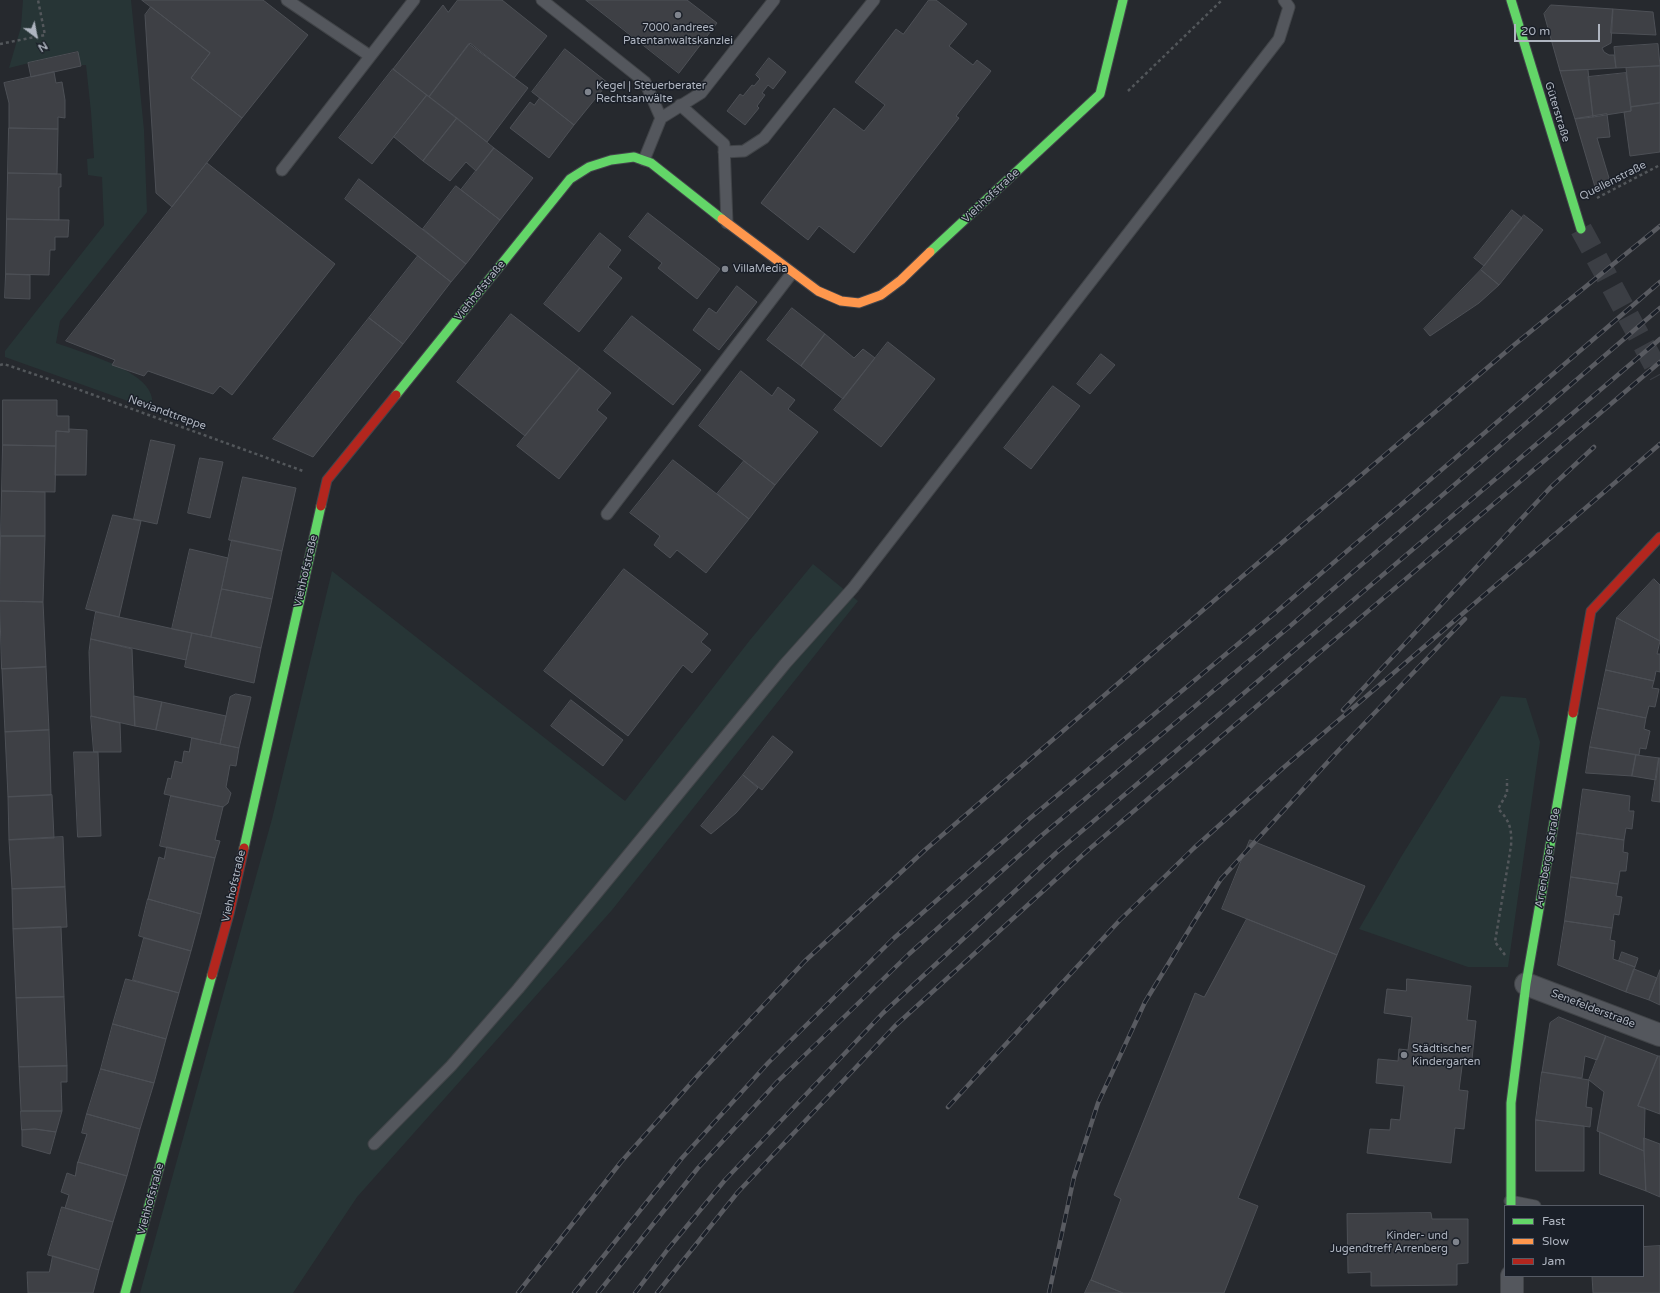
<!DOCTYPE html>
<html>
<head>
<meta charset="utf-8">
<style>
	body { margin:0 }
	#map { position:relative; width:1660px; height:1293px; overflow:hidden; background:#26292e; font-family:"Varela Round",sans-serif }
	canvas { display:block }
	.legend { position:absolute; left:1504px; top:1205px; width:140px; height:72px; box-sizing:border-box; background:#1a1f28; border:1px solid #565b65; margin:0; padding:5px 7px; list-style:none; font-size:12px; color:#afb5c0 }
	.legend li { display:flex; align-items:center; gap:8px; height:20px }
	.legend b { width:20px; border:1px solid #565b65 }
	.north { position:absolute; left:16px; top:16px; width:40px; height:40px; -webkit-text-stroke:3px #1a1f28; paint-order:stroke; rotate:148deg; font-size:11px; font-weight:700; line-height:16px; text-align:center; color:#afb5c0 }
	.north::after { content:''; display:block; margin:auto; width:14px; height:18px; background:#afb5c0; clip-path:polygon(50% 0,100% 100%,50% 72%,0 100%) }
	.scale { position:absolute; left:1514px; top:24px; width:86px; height:18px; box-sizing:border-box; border:2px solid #afb5c0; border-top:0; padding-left:5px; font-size:12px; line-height:14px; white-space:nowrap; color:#afb5c0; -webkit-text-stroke:3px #1a1f28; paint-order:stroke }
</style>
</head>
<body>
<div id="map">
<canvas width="1660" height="1293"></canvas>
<ul class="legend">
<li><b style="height:5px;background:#63d668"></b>Fast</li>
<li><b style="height:5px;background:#ff974d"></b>Slow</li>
<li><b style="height:5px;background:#b3261e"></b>Jam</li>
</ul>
<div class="north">N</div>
<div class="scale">20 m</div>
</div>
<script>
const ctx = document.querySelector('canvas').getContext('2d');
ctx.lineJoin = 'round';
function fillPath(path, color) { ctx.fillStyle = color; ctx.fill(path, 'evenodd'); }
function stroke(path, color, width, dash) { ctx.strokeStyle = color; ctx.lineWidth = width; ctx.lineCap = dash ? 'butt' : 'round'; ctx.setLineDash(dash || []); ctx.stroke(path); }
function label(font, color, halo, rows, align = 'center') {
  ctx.font = font + ' "Varela Round",sans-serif'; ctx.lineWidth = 3; ctx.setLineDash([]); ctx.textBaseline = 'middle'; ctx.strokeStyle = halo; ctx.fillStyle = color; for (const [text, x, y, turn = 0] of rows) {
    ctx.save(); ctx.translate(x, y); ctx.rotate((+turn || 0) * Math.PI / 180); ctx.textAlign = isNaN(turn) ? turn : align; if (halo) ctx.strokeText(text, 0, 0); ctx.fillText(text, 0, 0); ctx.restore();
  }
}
fillPath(new Path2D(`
	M23 0H131L144 130 147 212 60 321 56 343C81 352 130 366 146 386 152 393 153 401 153 410L5 357V351L104 225 102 177 88 175 87 159 94 158 91 112 86 65H81L77 51 9 68 21 27Z
	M813 564 858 601 612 910 357 1197 293 1293H140L272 819 332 571 625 801 750 640Z
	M1501 696 1526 698 1540 742 1508 967H1468L1359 929 1401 857Z`), '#273536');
const building = new Path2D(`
	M142 0H263L308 35 242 118 191 78 210 53Z
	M458 0H502L547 36 514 78 470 43 429 97 393 69 443 5 448 12Z
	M586 0H687L717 23 679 73Z
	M929 0H936L967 24 949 46 973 65 977 60 991 71 956 116 959 118 854 253 819 226 808 240 761 203 834 108 864 131 885 105 855 82 896 29 903 34Z
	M1551 5 1613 9 1611 43 1602 48 1604 52 1609 55H1614L1616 68 1560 71 1544 14Z
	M151 7 210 53 191 78 242 118 172 207 156 193 145 15Z
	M1613 9 1653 12 1656 35 1611 33Z
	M469 44 528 88 487 142 429 97Z
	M1658 44 1660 66 1616 68 1614 47Z
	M565 49 608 83 574 125 532 92Z
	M78 52 81 66 31 77 28 63Z
	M769 58 786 72 773 89 768 85 762 93 765 95 757 106 759 108 745 125 727 111 740 94 743 96 752 85 754 86 760 79 756 75Z
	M1660 66V103L1631 107 1626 68Z
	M393 69 427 95 372 164 339 138Z
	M1588 70 1593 117 1575 119 1560 71Z
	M54 72 56 83 62 82 65 100V118L58 117V129L9 128V103L4 83Z
	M1626 73 1631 111 1593 117 1588 77Z
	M427 95 457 118 423 161 394 137Z
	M540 98 574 125 549 158 510 128 530 102 534 105Z
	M1660 103V152L1630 156 1624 112 1631 111V107Z
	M1607 114 1610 137 1597 138 1609 178 1606 183 1595 187 1575 119Z
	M457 118 494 148 476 171 466 162 450 181 423 161Z
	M9 128 58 129 57 174 8 173Z
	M494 148 533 178 500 220 461 190Z
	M207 163 335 264 232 395 220 386 213 394 148 371 144 376 112 365 115 360 66 341Z
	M8 173 61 174V187H59V220L7 219Z
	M359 179 466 264 451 282 345 199Z
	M456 186 500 220 466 264 423 229Z
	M1512 210 1522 218 1484 266 1474 258Z
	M648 213 720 269 697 299 658 268 662 263 629 237Z
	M1524 215 1543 230 1499 285 1481 270Z
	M7 219 69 220 68 237H55V250H50L49 275 6 274Z
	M600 233 621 250 608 267 622 278 579 332 544 304Z
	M418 256 451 282 403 344 369 318Z
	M1481 270 1499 285 1479 303 1430 336 1424 329Z
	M6 274 30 275V299L5 298Z
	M737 286 757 302 719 350 693 330 709 308 716 313Z
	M792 308 825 334 801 366 767 340Z
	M511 314 580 368 525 436 457 382Z
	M632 316 701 370 673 405 604 351Z
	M369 318 403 344 313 457 273 439Z
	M825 334 854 358 863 349 875 358 843 399 801 366Z
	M888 342 935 379 881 447 834 410Z
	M1101 354 1115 365 1090 394 1077 384Z
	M580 368 611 393 597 410 607 418 559 479 517 446Z
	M741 371 772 396 778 387 795 400 788 409 818 432 775 485 699 426Z
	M1053 386 1080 406 1031 469 1004 448Z
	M3 400H57V416H69V432L56 431V446L3 445Z
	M69 429 87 430 86 475H55L56 431 69 432Z
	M151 440 175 445 157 524 134 519Z
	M3 445 56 446 55 492 2 491Z
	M200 458 223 462 210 518 188 513Z
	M673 460 749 519 706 573 677 550 670 558 654 545 660 536 630 513Z
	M744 461 775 485 749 519 717 494Z
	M243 477 296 488 282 551 229 540Z
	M2 491 45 492V536H1Z
	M113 515 141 521 119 617 86 609Z
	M1 536H45L43 602 0 601Z
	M232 540 282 551 272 599 222 589Z
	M190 549 228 558 211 637 172 629Z
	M624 569 708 634 701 642 711 650 692 673 683 665 628 736 544 671Z
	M1654 579 1660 585V641L1617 618Z
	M222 589 272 599 261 648 211 637Z
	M0 601 43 602 46 667 2 669Z
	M96 612 192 633 186 660 91 639Z
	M1617 618 1660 641 1657 654H1660V672L1656 671 1654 681 1606 670Z
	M192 633 261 648 254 683 185 667Z
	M91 639 132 649 135 726 91 716 89 652Z
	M46 667 49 730 5 732 2 669Z
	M1606 670 1654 681 1652 688 1659 689 1655 707 1649 706 1646 718 1598 708Z
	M236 694 251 697 239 748 220 744 230 697Z
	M134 696 162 702 156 730 135 726Z
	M571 700 623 740 603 766 551 726Z
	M162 702 226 716 220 744 156 730Z
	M1598 708 1646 718 1644 729 1650 731 1646 749 1640 748 1639 755 1590 747Z
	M91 716 120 723 121 752H94Z
	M49 730 51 795 8 797 5 732Z
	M773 736 793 752 762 790 743 775Z
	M192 738 239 748 236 766 230 765 226 787 231 793 228 803 223 807 164 794 168 778 171 779 175 761 182 763 184 751 189 752Z
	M1590 747 1636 755 1632 776 1586 773Z
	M74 752H98L101 836 78 837Z
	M1636 755 1659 758 1656 780 1632 776Z
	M1659 758H1660V802L1652 801Z
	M743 775 758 788 736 813 711 834 701 826Z
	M1583 789 1630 796 1629 811H1634L1632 829 1626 828 1624 840 1577 833Z
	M52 795 54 838 9 840 8 797Z
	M171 796 223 807 215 840 220 841 215 858 160 846Z
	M1577 833 1624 840 1623 852 1628 853 1626 871H1620L1618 884 1571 877Z
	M63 837 65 887 12 889 9 840Z
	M1250 840 1365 886 1337 955 1222 909Z
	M167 847 215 858 201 914 148 899 159 857 164 859Z
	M1571 877 1618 884 1616 896 1622 897 1619 915 1614 914 1612 928 1565 921Z
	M65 887 67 927 13 929 12 889Z
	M148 899 201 914 191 951 139 936Z
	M1247 919 1337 955 1238 1198 1258 1206 1224 1293H1123L1091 1280 1121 1199 1114 1195 1195 993 1204 997Z
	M1565 921 1612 928 1610 940 1615 941 1613 959 1635 967 1626 992 1558 965Z
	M61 927 64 997 16 998 13 929Z
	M144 938 191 951 179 993 133 980Z
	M1622 952 1638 958 1635 967 1619 961Z
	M1634 969 1657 978 1649 1000 1626 992Z
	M1660 970V1005L1649 1000Z
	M126 979 179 993 166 1039 113 1024Z
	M1407 979 1471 986 1467 1020 1476 1021 1472 1059H1463L1459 1090 1468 1091 1464 1129 1455 1128 1451 1163 1367 1153 1370 1129 1390 1130 1391 1119 1400 1120 1404 1086 1376 1083 1378 1059 1398 1061 1399 1049 1408 1050 1412 1017 1384 1013 1387 989 1406 991Z
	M64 997 67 1066 19 1067 16 998Z
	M1559 1017 1606 1036 1597 1060 1585 1056 1582 1078 1542 1072 1550 1023Z
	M113 1024 166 1039 154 1083 101 1069Z
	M1606 1036 1658 1056 1638 1106 1645 1108 1644 1151 1597 1131 1604 1092 1589 1080Z
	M1658 1056H1660V1114L1638 1106Z
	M67 1066V1082H61L62 1111H21L19 1067Z
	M101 1069 154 1083 140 1129 87 1114Z
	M1542 1072 1589 1080 1586 1107 1592 1108 1590 1127 1536 1120Z
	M21 1111H62L56 1132 35 1129 22 1130Z
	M87 1114 140 1129 127 1176 78 1162 87 1134 82 1133Z
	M1536 1120 1584 1126V1171H1536Z
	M35 1129 56 1132 50 1154 22 1146V1130Z
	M1600 1132 1644 1151 1646 1191 1600 1174Z
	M1644 1138 1660 1144V1197L1646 1191Z
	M78 1162 127 1176 113 1222 65 1208 69 1195 61 1192 67 1173 75 1176Z
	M62 1207 113 1222 99 1270 48 1255Z
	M1431 1213 1432 1219H1468V1263L1457 1264V1285L1371 1286V1272L1348 1273 1347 1214Z
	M1660 1246V1293H1593L1592 1276H1643V1247Z
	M53 1256 99 1270 93 1293H28L27 1272H49Z
	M1091 1280 1123 1293H1085Z`);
fillPath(building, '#3e4045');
stroke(building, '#4d5056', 1);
stroke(new Path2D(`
	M1581 229 1660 375`), '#3b3e44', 22, [22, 11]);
const lane = new Path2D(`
	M287 0 370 56
	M542 0 645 82 661 118
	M680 105 724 144 727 223
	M724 152 744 151 764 138 874 0
	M644 160 661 118 701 93 774 0
	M282 170 414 0
	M607 514 792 273
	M374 1144 451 1066 518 989 785 664 853 588 1279 39 1289 7 1284 0
	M1510 1201 1535 1206`);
const street = new Path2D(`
	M1526 984 1660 1035
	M1512 1276V1293`);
const fast = new Path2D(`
	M1511 0 1581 229
	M930 252 1100 94 1123 0
	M396 395 570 179 589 167 611 160 634 157 651 163 722 219
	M244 848 321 506
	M1511 1206V1103L1526 984 1573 713
	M125 1293 212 975`);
const slow = new Path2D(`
	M722 219 818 291 841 301 859 303 881 295 901 280 930 252`);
const jam = new Path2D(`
	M321 506 327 480 396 395
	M1573 713 1591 611 1660 537
	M212 975 229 914 244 848`);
stroke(lane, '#414448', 13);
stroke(street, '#414448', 24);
stroke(fast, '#43454b', 11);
stroke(slow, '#43454b', 11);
stroke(jam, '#43454b', 11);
stroke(new Path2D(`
	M0 44 45 35 38 0
	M1128 91 1222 0
	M1597 198 1660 165
	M0 365 4 364 66 385 303 471
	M1505 955 1495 942 1511 846C1512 830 1510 820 1498 809L1507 793V779`), '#53575b', 2.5, [3, 3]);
stroke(lane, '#54575d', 11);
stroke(street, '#54575d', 22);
stroke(fast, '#63d668', 9);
stroke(slow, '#ff974d', 9);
stroke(jam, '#b3261e', 9);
const rail = new Path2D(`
	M1343 710 1550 488 1594 447
	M948 1107 1120 920 1194 848 1283 768 1660 444
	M518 1293 621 1162 700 1073 805 961 925 850 1224 592 1514 345 1660 226
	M574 1293 682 1158 768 1063 894 938 1029 819 1275 613 1660 282
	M598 1293 698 1168 778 1081 909 954 1041 836 1289 627 1660 308
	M635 1293 668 1249 725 1180 883 1013 1056 853 1660 339
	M657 1293 738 1192 895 1026 1087 851 1660 362
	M1049 1293 1074 1177 1098 1103 1145 1002 1192 925 1221 879 1336 753 1465 619`);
stroke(rail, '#595b61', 4.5);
stroke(rail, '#1a1f28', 3, [9]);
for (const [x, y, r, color] of [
	[678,15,4,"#7f848d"],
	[588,92,4,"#7f848d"],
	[725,269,4,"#7f848d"],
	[1404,1055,4,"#7f848d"],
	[1456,1242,4,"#7f848d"]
]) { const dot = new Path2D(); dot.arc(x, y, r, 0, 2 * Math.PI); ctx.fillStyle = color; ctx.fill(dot); stroke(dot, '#1a1f28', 1.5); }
label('11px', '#afb5c0', '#1a1f28', [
	["7000 andrees",678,28,"center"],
	["Patentanwaltskanzlei",678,41,"center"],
	["Kegel | Steuerberater",596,86],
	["Rechtsanwälte",596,99],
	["VillaMedia",733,269],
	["Städtischer",1412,1049],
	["Kindergarten",1412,1062],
	["Kinder- und",1448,1236,"right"],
	["Jugendtreff Arrenberg",1448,1249,"right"]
], 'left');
label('11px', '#afb5c0', '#1a1f28', [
	["Güterstraße",1557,112,73],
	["Quellenstraße",1613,181,-27],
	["Viehhofstraße",991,196,-43],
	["Viehhofstraße",480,291,-51],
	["Neviandttreppe",167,413,20],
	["Viehhofstraße",306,571,-77],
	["Arrenberger Straße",1548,858,-80],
	["Viehhofstraße",234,886,-77],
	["Senefelderstraße",1593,1009,21],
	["Viehhofstraße",151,1199,-75]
]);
</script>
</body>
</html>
